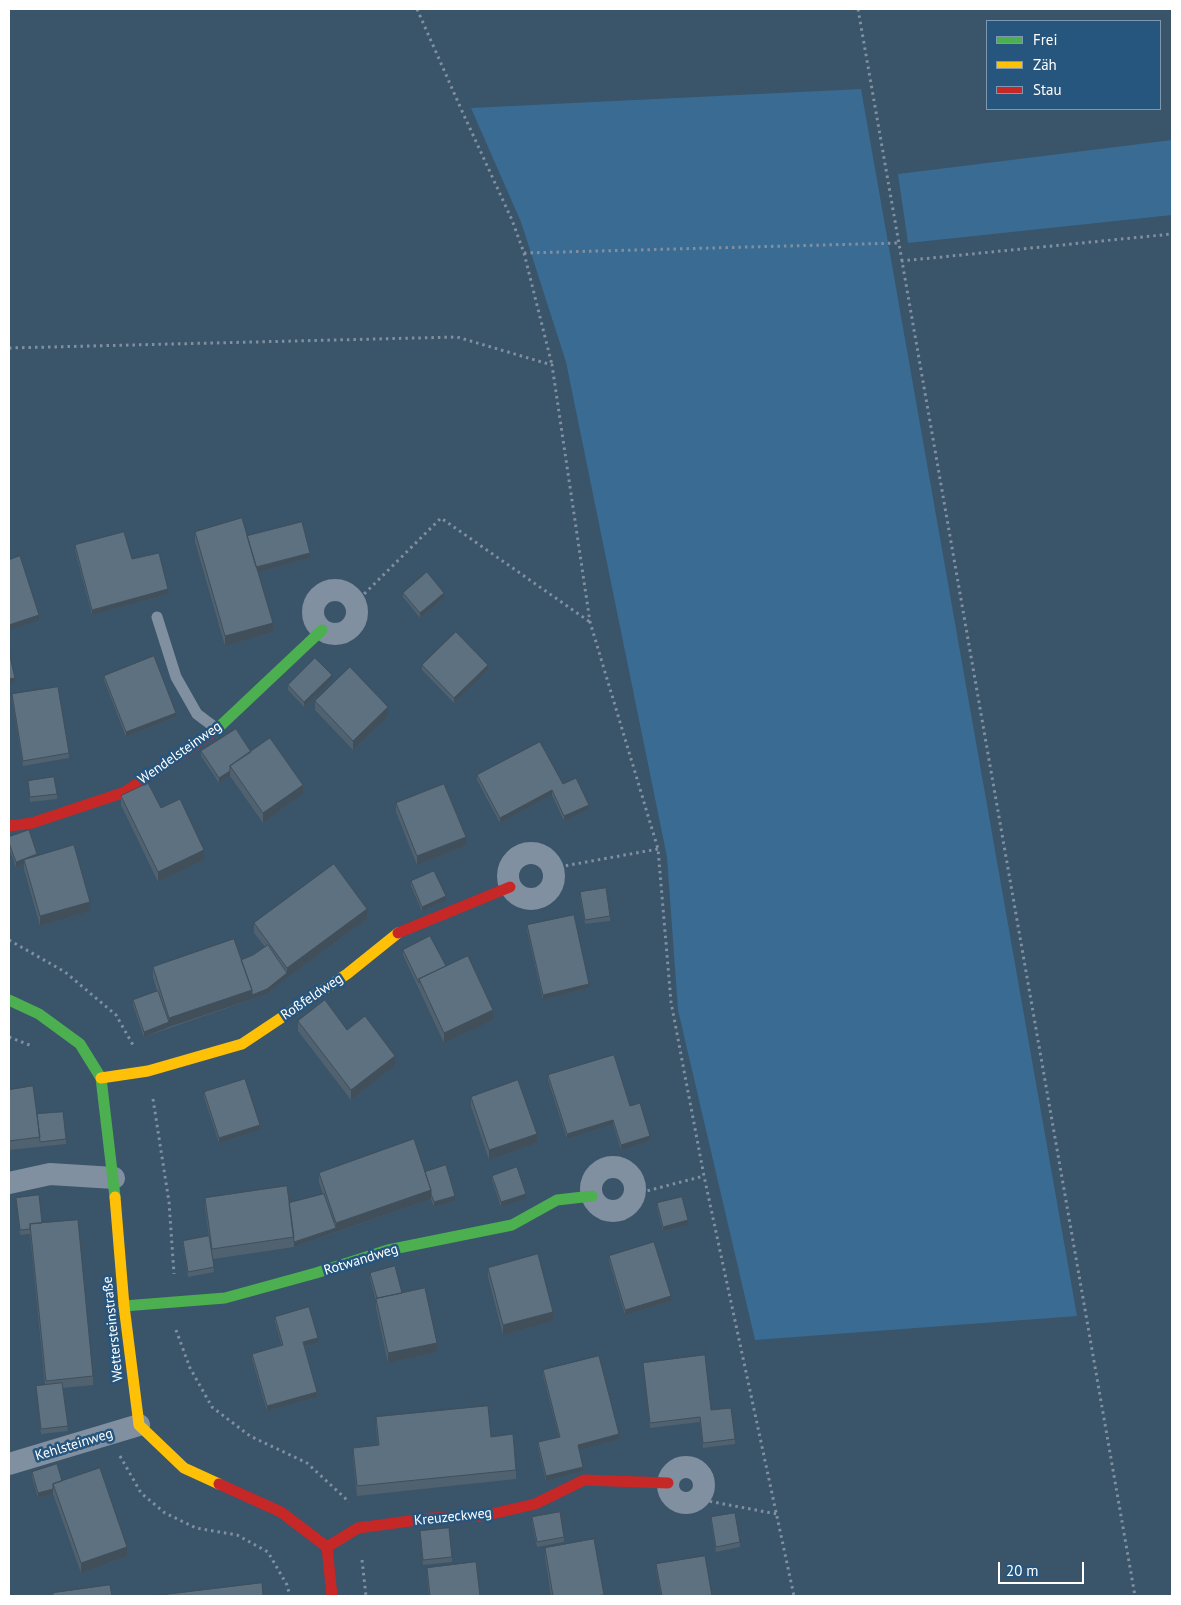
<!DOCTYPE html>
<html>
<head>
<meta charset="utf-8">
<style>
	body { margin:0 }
	#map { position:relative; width:1181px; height:1605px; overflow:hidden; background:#3a5469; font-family:"PT Sans",sans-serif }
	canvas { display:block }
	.frame { position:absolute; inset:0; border:10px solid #fff; pointer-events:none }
	.legend { position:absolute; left:986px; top:20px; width:175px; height:90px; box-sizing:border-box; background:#26557d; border:1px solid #7d99b1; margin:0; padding:6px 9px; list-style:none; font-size:15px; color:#fff }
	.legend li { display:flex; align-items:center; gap:10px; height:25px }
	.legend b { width:25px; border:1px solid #7d99b1 }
	.scale { position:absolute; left:998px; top:1562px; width:86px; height:22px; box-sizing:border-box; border:2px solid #fff; border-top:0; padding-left:6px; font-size:15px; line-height:18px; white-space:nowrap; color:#fff; -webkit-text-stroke:4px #26557d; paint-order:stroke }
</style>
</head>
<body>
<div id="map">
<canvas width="1181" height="1605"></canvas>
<div class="frame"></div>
<ul class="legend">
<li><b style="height:6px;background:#4caf50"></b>Frei</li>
<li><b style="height:6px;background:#ffc107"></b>Zäh</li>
<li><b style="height:6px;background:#c62828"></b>Stau</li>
</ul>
<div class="scale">20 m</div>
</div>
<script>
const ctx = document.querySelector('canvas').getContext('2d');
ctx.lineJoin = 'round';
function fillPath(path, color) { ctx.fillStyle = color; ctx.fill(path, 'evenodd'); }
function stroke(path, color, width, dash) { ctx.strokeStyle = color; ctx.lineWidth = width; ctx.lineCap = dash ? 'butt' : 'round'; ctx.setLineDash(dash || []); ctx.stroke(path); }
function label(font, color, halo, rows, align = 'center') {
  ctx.font = font + ' "PT Sans",sans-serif'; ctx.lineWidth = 5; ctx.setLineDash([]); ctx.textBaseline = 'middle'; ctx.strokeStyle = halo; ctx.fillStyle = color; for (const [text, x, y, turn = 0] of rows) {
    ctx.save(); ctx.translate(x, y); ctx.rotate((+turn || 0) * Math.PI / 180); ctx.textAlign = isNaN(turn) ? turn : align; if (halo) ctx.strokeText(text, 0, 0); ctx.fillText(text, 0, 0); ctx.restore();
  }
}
fillPath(new Path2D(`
	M861 89 1077 1316 755 1340 678 1010 667 857 566 362 521 222 471 108Z
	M1172 140V215L908 243 898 174Z`), '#3a6b93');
stroke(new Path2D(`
	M417 9 462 111 512 220 524 253 552 365
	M858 9 1135 1596
	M524 253 899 243
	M901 261 1172 234
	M9 348 457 337 552 365 590 622 658 849 671 1002 704 1176 794 1596
	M355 603 441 518 590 622
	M553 868 658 849
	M9 940 65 972 116 1015 133 1045
	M9 1037 32 1046
	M153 1099 169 1202 174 1274
	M635 1194 704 1176
	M176 1330 190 1368 212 1407 250 1436 307 1463 345 1498 348 1503
	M120 1456 141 1493 165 1513 196 1528 237 1535 268 1552 287 1585 290 1596
	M697 1499 777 1514
	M362 1560 366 1596`), '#8090a0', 3, [2.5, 4]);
stroke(new Path2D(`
	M157 617 176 677 197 714 217 729`), '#8090a0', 11);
stroke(new Path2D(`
	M313 612a22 22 0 1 1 44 0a22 22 0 1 1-44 0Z
	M508 876a23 23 0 1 1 46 0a23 23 0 1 1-46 0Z
	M591 1189a22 22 0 1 1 44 0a22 22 0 1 1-44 0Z
	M9 1183 50 1174 114 1178
	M9 1464 139 1425
	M668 1485a18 18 0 1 1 36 0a18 18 0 1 1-36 0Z`), '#8090a0', 22);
stroke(new Path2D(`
	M217 729 322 630
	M9 1000 39 1014 80 1044 101 1078 115 1197
	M124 1306 225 1298 316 1273 388 1250 512 1225 557 1200 592 1196`), '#4caf50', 11);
stroke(new Path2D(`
	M101 1078 148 1071 242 1044 347 974 398 933
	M115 1197 124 1306 139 1425 184 1468 219 1484`), '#ffc107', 11);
stroke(new Path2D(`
	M9 826 32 823 125 792 217 729
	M398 933 510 887
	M219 1484 281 1512 327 1547 332 1596
	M327 1547 358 1528 432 1518 483 1516 535 1504 584 1480 668 1483`), '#c62828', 11);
fillPath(new Path2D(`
	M195 532 310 558 258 572 273 632 225 646 195 542Z
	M75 545 132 559 168 594 92 615 75 550Z
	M403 593 444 598 420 618 403 597Z
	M422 665 488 670 454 703 422 670Z
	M104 676 176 717 126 737 104 680Z
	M332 680 304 707 288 690V685Z
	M12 694 69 753V758L23 766 12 699Z
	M315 701 388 717 353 750 315 710Z
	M201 751 251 752 303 794 263 823 230 776 219 783 201 756Z
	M477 775 563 784 589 809 564 821 552 795 500 823 477 780Z
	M28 781 57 794V799L30 802Z
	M121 796 161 808 204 860 158 882 121 805Z
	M396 803 466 846 417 865 396 812Z
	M9 837 37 856 90 911 40 926 24 869V864L16 867 9 848Z
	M411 881 446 901 422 911 411 886Z
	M580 892 610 916V921L585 924 580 897Z
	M367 919 287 978 267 994 144 1037 133 1005V1000L157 991 153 977V967L241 960 253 955 265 947 254 933V923Z
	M527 925 589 988 543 1000 527 930Z
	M403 950 446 966 493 1020 444 1043 403 955Z
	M298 1021 347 1030 395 1066 351 1100 298 1031Z
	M548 1075 630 1106 650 1141 621 1150 613 1124 567 1139 548 1080Z
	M9 1090 37 1116 66 1139V1144L9 1150Z
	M204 1092 260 1130 219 1143 204 1097Z
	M471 1097 537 1143 489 1160 471 1106Z
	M425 1172 455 1201 434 1207 431 1199 294 1247 213 1259 214 1272 188 1277 183 1246V1241L209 1236 205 1207V1198L289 1203 323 1194 319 1182V1173Z
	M492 1176 526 1199 501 1207 492 1180Z
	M16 1198 42 1223 93 1376V1385L63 1388 68 1431 41 1434 36 1386 45 1385 30 1234 20 1235Z
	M657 1203 688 1225 663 1231 657 1208Z
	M609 1256 671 1301 625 1315 609 1261Z
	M488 1268 553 1321 503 1335 488 1277Z
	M370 1273 402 1293 437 1352 388 1363 376 1308V1301L370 1278Z
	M275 1317 318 1343 305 1347 317 1397 267 1411 252 1359V1354L282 1346 275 1322Z
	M643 1363 735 1439V1444L703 1448 700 1422 650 1428Z
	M543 1370 619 1439 579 1449 583 1471 546 1481 538 1447V1442L559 1437 543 1375Z
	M376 1417 491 1437 516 1470V1479L357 1496 353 1458V1448L378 1446 376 1427Z
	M32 1472 62 1481 127 1556 81 1573 53 1494 38 1498 32 1477Z
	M532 1517 564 1537V1542L537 1547 532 1522Z
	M711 1517 740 1542V1547L716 1552 711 1522Z
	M420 1531 452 1557V1562L423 1565Z
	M545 1548 604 1595V1596H551L545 1557Z
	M656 1564 712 1596H661L656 1569Z
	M427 1568 480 1596H429L427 1577Z`), '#50616f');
fillPath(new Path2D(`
	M310 553V558L255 573V568Z
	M168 589V594L92 615V610Z
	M444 593V598L420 618V613Z
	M39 615V620L9 630V625Z
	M273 623V632L225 646V636Z
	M488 665V670L454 703V698Z
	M332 675V680L304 707V702Z
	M15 678V682L9 684V679Z
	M388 707V717L353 750V741Z
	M176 713V717L126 737V732Z
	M230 771V776L219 783V778Z
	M303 785V794L263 823V813Z
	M552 790V795L500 823V818Z
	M589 805V809L564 821V816Z
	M466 837V846L417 865V856Z
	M204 850V860L158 882V872Z
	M37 854V859L24 860V864L16 867V862Z
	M446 896V901L422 911V907Z
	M90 902V911L40 926V916Z
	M367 909V919L287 978 267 994 169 1027V1018L287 973V968Z
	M589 984V988L543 1000V995Z
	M493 1010V1020L444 1043V1033Z
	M169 1022V1027L144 1037V1032Z
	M395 1056V1066L351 1100V1090Z
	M613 1120V1124L567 1139V1134Z
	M260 1125V1130L219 1143V1138Z
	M537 1134V1143L489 1160V1150Z
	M650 1136V1141L621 1150V1145Z
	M431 1190V1199L336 1232V1223Z
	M526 1194V1199L501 1207V1202Z
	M455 1196V1201L434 1207V1202Z
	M688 1220V1225L663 1231V1227Z
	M336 1228V1232L294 1247V1242Z
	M671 1296V1301L625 1315V1310Z
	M553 1312V1321L503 1335V1325Z
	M318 1338V1343L303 1347V1342Z
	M437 1343V1352L388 1363V1353Z
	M317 1392V1397L267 1411V1406Z
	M619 1434V1439L578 1450V1445Z
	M583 1467V1471L546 1481V1476Z
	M53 1489V1494L38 1498V1493Z
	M127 1547V1556L81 1573V1563Z`), '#414f5a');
const building = new Path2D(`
	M242 518 273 623 225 636 195 532Z
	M302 522 310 553 256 567 247 536Z
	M124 532 132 559 159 553 168 589 92 610 75 545Z
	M20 556 39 615 9 625V560Z
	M427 572 444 593 420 613 403 593Z
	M456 632 488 665 454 698 422 665Z
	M9 652 15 678 9 679Z
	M154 656 176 713 126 732 104 676Z
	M315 658 332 675 304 702 288 685Z
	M350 667 388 707 353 741 315 701Z
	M58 687 69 753 23 761 12 694Z
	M236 729 251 752 230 766V771L219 778 201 751Z
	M270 738 303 785 263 813 230 766Z
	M540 742 563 784 576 778 589 805 564 816 552 790 500 818 477 775Z
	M54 777 57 794 30 797 28 781Z
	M148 783 161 808 180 799 204 850 158 872 121 796Z
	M444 784 466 837 417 856 396 803Z
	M29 830 37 854 16 862 9 843V837Z
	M74 845 90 902 40 916 24 860Z
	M334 864 367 909 287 968 254 923Z
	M434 871 446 896 422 907 411 881Z
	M606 888 610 916 585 920 580 892Z
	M574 915 589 984 543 995 527 925Z
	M430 936 446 966 419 979V983L403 950Z
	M234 939 252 990 169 1018 153 967Z
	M268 945 287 973 267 989 252 995V990L241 960 253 955Z
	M468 956 493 1010 444 1033 419 979Z
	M158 991 169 1022 144 1032 133 1000Z
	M325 1000 347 1030 365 1016 395 1056 351 1090 298 1021Z
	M614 1055 630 1106 640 1103 650 1136 621 1145 613 1120 567 1134 548 1075Z
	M245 1079 260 1125 219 1138 204 1092Z
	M518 1080 537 1134 489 1150 471 1097Z
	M33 1086 40 1137 9 1141V1090Z
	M63 1112 66 1139 40 1142 37 1114Z
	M414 1139 431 1190 336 1223 319 1173Z
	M446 1165 455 1196 434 1202 431 1194V1190L425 1172Z
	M517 1167 526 1194 501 1202 492 1176Z
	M287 1186 294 1237 212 1249 205 1198Z
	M324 1194 336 1228 294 1242 289 1203Z
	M39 1195 42 1223 30 1224V1229L20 1230 16 1198Z
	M682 1197 688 1220 663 1227 657 1203Z
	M78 1220 93 1376 46 1381 30 1224Z
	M209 1236 214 1267 188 1272 183 1241Z
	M654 1242 671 1296 625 1310 609 1256Z
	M538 1254 553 1312 503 1325 488 1268Z
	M395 1266 402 1293 377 1298 370 1273Z
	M425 1288 437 1343 388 1353 376 1299Z
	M309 1307 318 1338 303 1342 317 1392 267 1406 252 1354 283 1345 275 1317Z
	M705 1355 711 1410 731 1408 735 1439 703 1443 700 1417 650 1423 643 1363Z
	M599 1356 619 1434 578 1445 583 1467 546 1476 538 1442 560 1437 543 1370Z
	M62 1383 68 1426 41 1429 36 1386Z
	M488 1406 491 1437 513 1434 516 1470 357 1486 353 1448 379 1445 376 1417Z
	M57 1464 62 1481 53 1484V1489L38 1493 32 1472Z
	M100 1468 127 1547 81 1563 53 1484Z
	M560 1512 564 1537 537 1542 532 1517Z
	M735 1513 740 1542 716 1547 711 1517Z
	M449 1528 452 1557 423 1560 420 1531Z
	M594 1539 604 1595 594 1596H553L545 1548Z
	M705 1556 712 1596H662L656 1564Z
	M476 1562 480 1596H430L427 1568Z
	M262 1583 263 1596H153Z
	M110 1585 112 1596H53V1593Z`);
fillPath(building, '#5d7181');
stroke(building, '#414f5a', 1);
label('14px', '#fff', '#26557d', [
	["Wendelsteinweg",180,753,-35],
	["Roßfeldweg",312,997,-34],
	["Rotwandweg",361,1260,-17],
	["Wettersteinstraße",113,1329,-96],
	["Kehlsteinweg",74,1445,-17],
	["Kreuzeckweg",453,1517,-6]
]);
</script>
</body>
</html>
